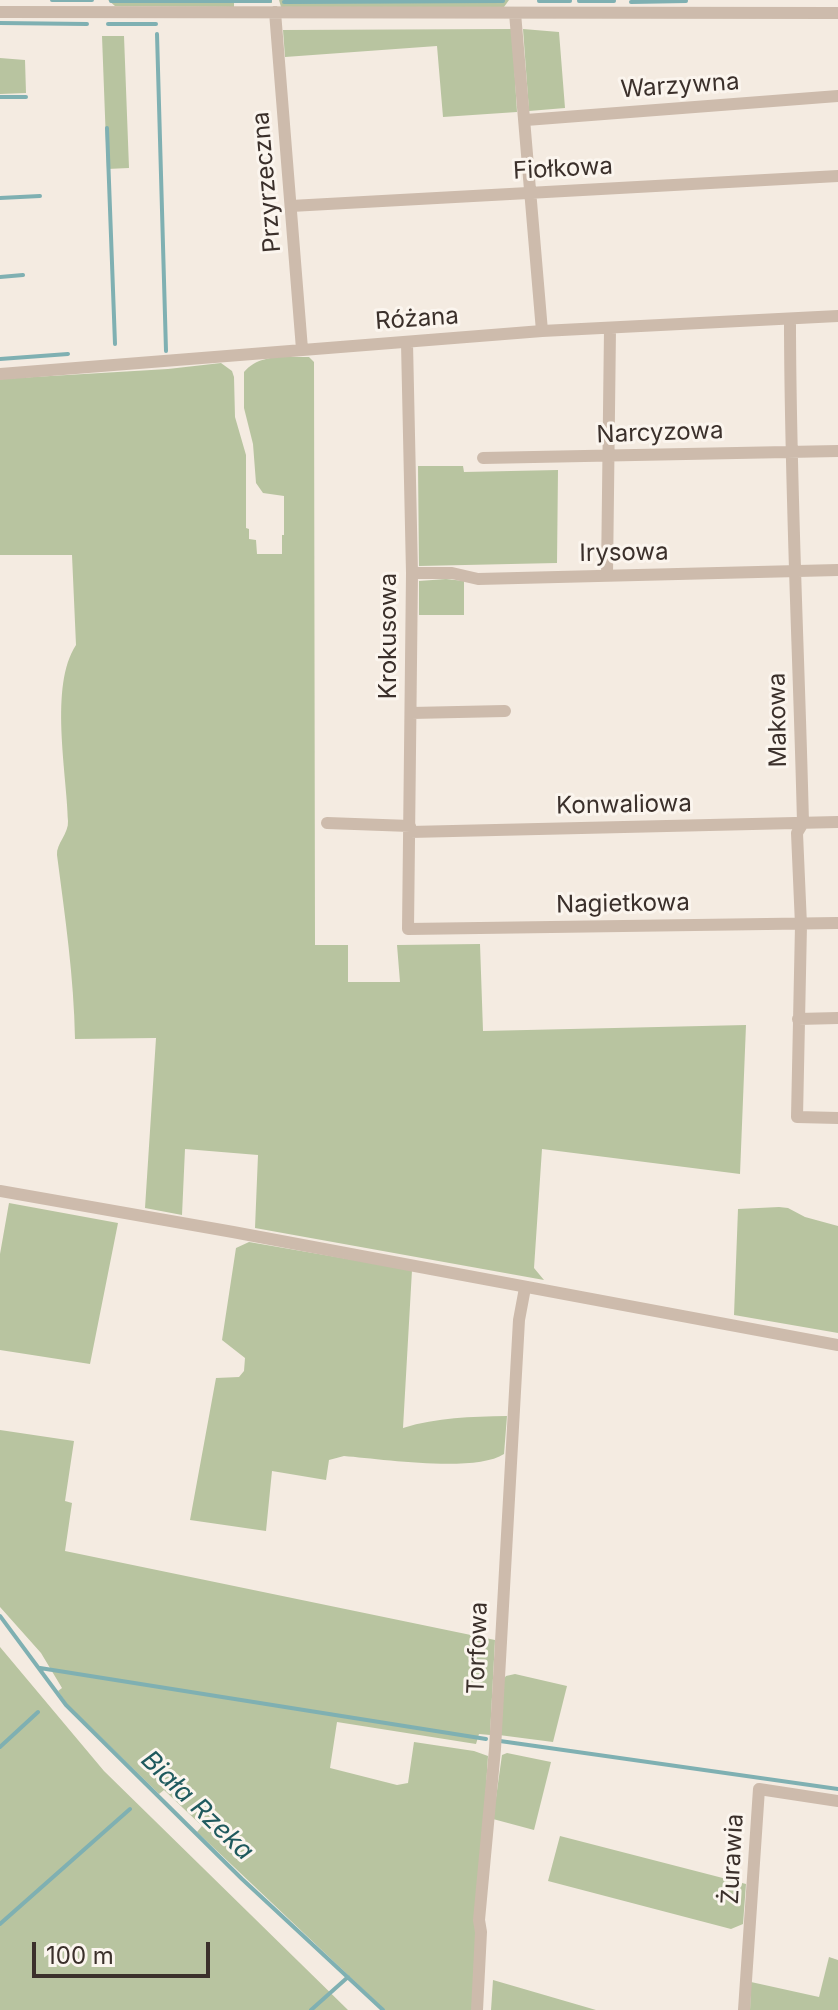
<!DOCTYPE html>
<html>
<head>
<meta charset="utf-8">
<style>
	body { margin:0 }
	#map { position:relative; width:838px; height:2010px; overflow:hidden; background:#f4ebe1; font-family:Inter,sans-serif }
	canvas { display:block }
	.scale { position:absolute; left:32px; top:1942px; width:178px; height:36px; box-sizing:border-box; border:4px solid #3b302b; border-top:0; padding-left:10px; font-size:24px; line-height:28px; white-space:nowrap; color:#3b302b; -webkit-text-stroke:6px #fbf5ee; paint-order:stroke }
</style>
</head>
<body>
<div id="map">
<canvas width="838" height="2010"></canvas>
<div class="scale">100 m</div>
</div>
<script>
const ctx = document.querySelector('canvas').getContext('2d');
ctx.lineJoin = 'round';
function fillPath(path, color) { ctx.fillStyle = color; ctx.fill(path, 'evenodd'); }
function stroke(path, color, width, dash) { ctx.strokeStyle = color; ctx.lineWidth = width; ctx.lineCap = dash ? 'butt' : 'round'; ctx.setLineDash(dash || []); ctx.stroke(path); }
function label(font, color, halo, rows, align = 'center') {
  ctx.font = font + ' Inter,sans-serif'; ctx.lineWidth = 6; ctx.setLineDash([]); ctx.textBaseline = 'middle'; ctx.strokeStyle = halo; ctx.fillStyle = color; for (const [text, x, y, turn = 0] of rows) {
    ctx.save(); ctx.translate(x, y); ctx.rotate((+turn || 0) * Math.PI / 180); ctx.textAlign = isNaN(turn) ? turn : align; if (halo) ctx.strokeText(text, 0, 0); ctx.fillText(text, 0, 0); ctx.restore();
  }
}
fillPath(new Path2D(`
	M108 0H272V3H234V7L115 6Z
	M279 0H509L504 7H281Z
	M512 29 517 112 443 117 437 46 285 57 283 30Z
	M523 29 559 32 565 108 529 111Z
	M102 36H124L129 168 107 169Z
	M0 58 25 60 26 93 0 94Z
	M309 357 314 362 315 945H348V982H400L397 945 480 944 483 1031 746 1025 740 1174 542 1149 534 1268 544 1280 255 1228 258 1155 185 1149 182 1215 145 1208 156 1038 75 1039C74 978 65 916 57 855 56 844 69 833 68 821 67 773 49 686 76 645L72 555H0V379L168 369 221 363 232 371 234 377 235 417 246 455V528L249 529V539L256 540 257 554H282V535H284V496L263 493 256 483 253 444 244 408V372C260 353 287 357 309 357Z
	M418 466H463L464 472 558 470 557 563 419 566Z
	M446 579 464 581V615H419V581Z
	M9 1203 118 1223 90 1364 0 1350V1254Z
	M779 1207 788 1208 805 1217 838 1226V1333L734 1315 738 1209Z
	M249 1242 412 1270 403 1428C438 1417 470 1417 507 1416L504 1454C475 1473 381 1459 344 1456L329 1460 326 1480 272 1471 266 1531 190 1520 216 1378 239 1377 244 1371 245 1358 222 1340 236 1248Z
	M0 1430 74 1441 65 1501 72 1503 65 1551 495 1640 490 1735 479 1734 476 1744 337 1722 330 1768 397 1785 408 1783 414 1742 474 1751 488 1756 472 2010H385L197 1832 202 1826 164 1790 159 1794 67 1704 58 1691 62 1688 41 1653 0 1607Z
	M0 1647 104 1771 348 2010H0Z
	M515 1674 567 1686 553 1742 499 1735 503 1680 506 1676Z
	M507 1753 551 1762 534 1830 493 1819 502 1755Z
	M560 1836 746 1884 743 1924 731 1929 548 1881Z
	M829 1957 838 1960V2010H750L751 1982 819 1997Z
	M493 1980 596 2010H491Z`), '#b8c4a0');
stroke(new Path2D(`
	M52 0H92
	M111 1H270
	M539 1H570
	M579 1H614
	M284 2 503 1
	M631 2 686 1
	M0 23 87 24
	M108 24H156
	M157 34 166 351
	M0 97H26
	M107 128 115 344
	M0 198 40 196
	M0 277 23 275
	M0 359 68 354
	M0 1616 66 1705 242 1879 383 2010
	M40 1668 486 1739
	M500 1741 838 1789
	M0 1747 38 1712
	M0 1924 130 1809
	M311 2010 348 1977`), '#7fb0b2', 4);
stroke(new Path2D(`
	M0 12 838 13
	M275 12 302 349
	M515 13 542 331
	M526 120 838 96
	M291 206 838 176
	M790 320C790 487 799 655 803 823L797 833 801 925 797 1117 838 1118
	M407 343 412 573 408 929 838 923
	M0 374 542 331 838 316
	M483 458 838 451
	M412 573H452L478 579 838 570
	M607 575 610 329
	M411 713 505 711
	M327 823 410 826
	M410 832 838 822
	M798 1019 838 1018
	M0 1191 233 1232 838 1345
	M477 2010 481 1932 479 1920 495 1749 519 1320 525 1288
	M744 2010 759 1789 838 1801`), '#cdbbac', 12);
label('24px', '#3b302b', '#fbf5ee', [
	["Warzywna",680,86,-4],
	["Fiołkowa",563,169,-3],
	["Przyrzeczna",267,182,-95],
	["Różana",417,319,-4],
	["Narcyzowa",660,433,-2],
	["Irysowa",624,553,-1],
	["Krokusowa",389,636,-90],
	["Makowa",778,720,-91],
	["Konwaliowa",624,805,-1],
	["Nagietkowa",623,904,-1],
	["Torfowa",478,1648,-88],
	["Żurawia",733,1859,-87]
]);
label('italic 26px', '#1f5a5e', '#fbf5ee', [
	["Biała Rzeka",197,1806,44]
]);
</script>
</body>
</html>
